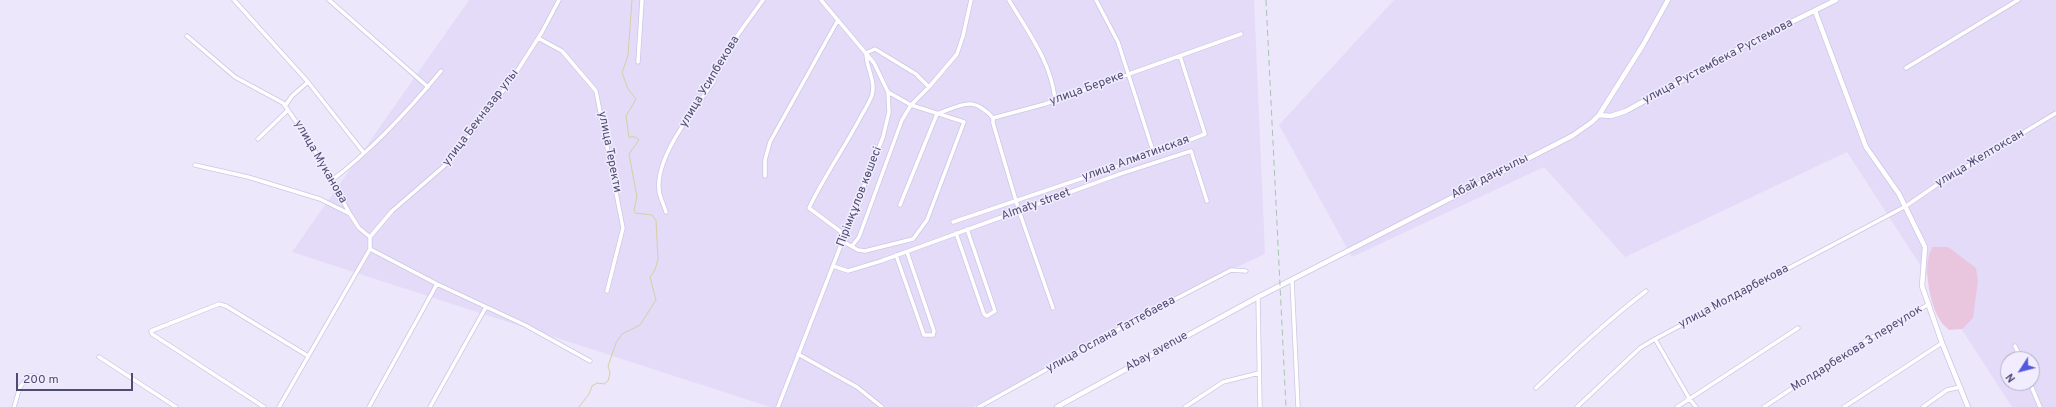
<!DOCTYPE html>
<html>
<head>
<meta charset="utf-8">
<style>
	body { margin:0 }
	#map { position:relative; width:2056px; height:407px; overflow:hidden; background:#ede7fb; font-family:Overpass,sans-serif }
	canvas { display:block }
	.north { position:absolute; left:2000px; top:351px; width:40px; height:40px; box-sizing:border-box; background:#f2edfe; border:1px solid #b1adc7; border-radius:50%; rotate:234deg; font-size:11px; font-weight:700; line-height:16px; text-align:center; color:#4f4c74 }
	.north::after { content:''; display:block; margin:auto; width:14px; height:18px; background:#525adf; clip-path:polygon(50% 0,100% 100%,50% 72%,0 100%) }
	.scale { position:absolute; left:16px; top:373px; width:117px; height:18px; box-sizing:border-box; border:2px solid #4f4c74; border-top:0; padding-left:5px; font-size:12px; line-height:14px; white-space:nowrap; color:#4f4c74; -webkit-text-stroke:3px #f2edfe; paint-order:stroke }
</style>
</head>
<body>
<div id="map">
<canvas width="2056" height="407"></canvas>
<div class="north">N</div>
<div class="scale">200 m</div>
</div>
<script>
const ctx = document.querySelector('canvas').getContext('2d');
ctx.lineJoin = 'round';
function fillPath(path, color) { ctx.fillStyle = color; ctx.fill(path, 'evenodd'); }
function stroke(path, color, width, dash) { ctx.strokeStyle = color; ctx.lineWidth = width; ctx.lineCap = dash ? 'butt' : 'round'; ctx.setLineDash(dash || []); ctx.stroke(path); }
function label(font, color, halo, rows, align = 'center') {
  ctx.font = font + ' Overpass,sans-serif'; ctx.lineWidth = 3; ctx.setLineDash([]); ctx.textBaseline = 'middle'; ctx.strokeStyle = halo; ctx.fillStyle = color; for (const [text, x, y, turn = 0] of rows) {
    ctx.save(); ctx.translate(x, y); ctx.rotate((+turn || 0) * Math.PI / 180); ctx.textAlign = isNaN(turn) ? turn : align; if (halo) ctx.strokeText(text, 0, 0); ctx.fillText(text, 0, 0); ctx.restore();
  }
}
fillPath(new Path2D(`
	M469 0H1254L1265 254 1200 284 973 407H770L292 252Z
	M1394 0H2056V407H2012L1847 152 1625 257 1544 167 1352 257 1279 125ZM2008 359H2032V383H2008Z`), '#e3dbf8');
fillPath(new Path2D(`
	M1933 247H1948L1976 268 1978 281 1973 318 1962 329 1949 330C1946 327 1942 324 1940 320 1930 305 1921 262 1933 247Z`), '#e9c6de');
stroke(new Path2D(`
	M579 407 589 394 592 386 597 383 604 384 608 381 610 373 608 366 616 343 622 334 640 325 656 300 650 277 655 270 658 259 656 220 652 215 635 213 634 210 637 197 629 154 639 140 635 137H629L626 116 636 99 628 89 622 73 628 55 632 0`), '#d6cfa2', 1);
const minor = new Path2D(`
	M234 0 308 82 364 153
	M329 0 428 87
	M1009 0C1028 32 1051 62 1055 99
	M1096 0 1118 42 1154 154
	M187 36 235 77 283 103 309 140 350 214 359 228 370 237
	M538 38 562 51 596 91 623 228 607 291
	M638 62 642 0
	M1906 68 2018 0
	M285 106 292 96 308 82
	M993 118 1045 104 1241 34
	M993 118V123L1019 211 1053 308
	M258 139 288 110
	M195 165 248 177 320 199 350 214
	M765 176V160L770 142 838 20
	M332 180C373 149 408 111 441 71
	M900 205 937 114C962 105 973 95 993 118
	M666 212C664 205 659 196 659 189 656 155 695 109 714 81 718 58 749 20 763 0
	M953 222 1154 154 1205 134 1180 56
	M956 233 984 314 987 316 995 311 967 229
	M844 234 809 208C824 177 843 150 859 120 863 112 869 104 872 95 876 81 866 67 866 53L875 49 916 74 929 87
	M842 241 858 250 865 251 913 239 927 220 964 122 911 105 888 92
	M852 246 859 237 902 120 911 105 929 87 957 54 963 36 971 0
	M370 249 437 284 525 325 590 361
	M896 255 924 335H933L934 331 907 252
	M833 266 848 271 881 261 1120 174 1191 151 1207 201
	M1292 280 1298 407
	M1258 297 1260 407
	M1655 339 1689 398 1696 407
	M2015 346 2021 359
	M798 354 857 387 882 407
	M99 357 176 407
	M2030 383 2040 407
	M1536 388C1572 354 1607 321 1646 291
	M14 407 20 387 29 376H37
	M264 407 152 334 151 331 219 304 226 306 308 356
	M279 407 370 249V237L392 211 451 160 512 79 542 32 559 0
	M369 407 437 284
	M430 407 486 307
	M778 407 883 137 889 112 888 92 874 63 821 0
	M979 407 1137 319 1231 270 1246 271
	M1185 407 1223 382 1259 373
	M1577 407 1640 348 1655 339 1906 206 1941 182 2056 113
	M1677 407 1798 328
	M1764 407 1847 352 1929 304
	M1844 407 1942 343
	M1923 407 1947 390 1960 387`);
const tertiary = new Path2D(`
	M1815 11 1866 147 1899 194 1925 247 1922 286 1942 343 1968 407
	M1599 115 1611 116 1626 111 1751 42 1836 0
	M1057 407 1258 297 1572 136 1592 122 1599 115 1643 45 1668 0`);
stroke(minor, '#cdc7e5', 5);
stroke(tertiary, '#cdc7e5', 6);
stroke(minor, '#fff', 3.5);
stroke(tertiary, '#fff', 4.5);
stroke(new Path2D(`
	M1266 0 1286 407`), '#a5c5ad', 1, [6, 4]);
label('12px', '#4f4c74', '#f2edfe', [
	["улица Рустембека Рустемова",1718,62,-28],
	["улица Усипбекова",710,82,-59],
	["улица Береке",1087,89,-20],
	["улица Бекназар улы",481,118,-53],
	["улица Теректи",609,152,79],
	["улица Алматинская",1136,159,-20],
	["улица Желтоксан",1980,159,-31],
	["улица Муканова",320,162,60],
	["Абай даңғылы",1490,177,-27],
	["Пірімқұлов көшесі",860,197,-69],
	["Almaty street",1036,205,-20],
	["улица Молдарбекова",1734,297,-28],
	["улица Ослана Таттебаева",1111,335,-29],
	["Молдарбекова 3 переулок",1857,349,-32],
	["Abay avenue",1157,352,-29]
]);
</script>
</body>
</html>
